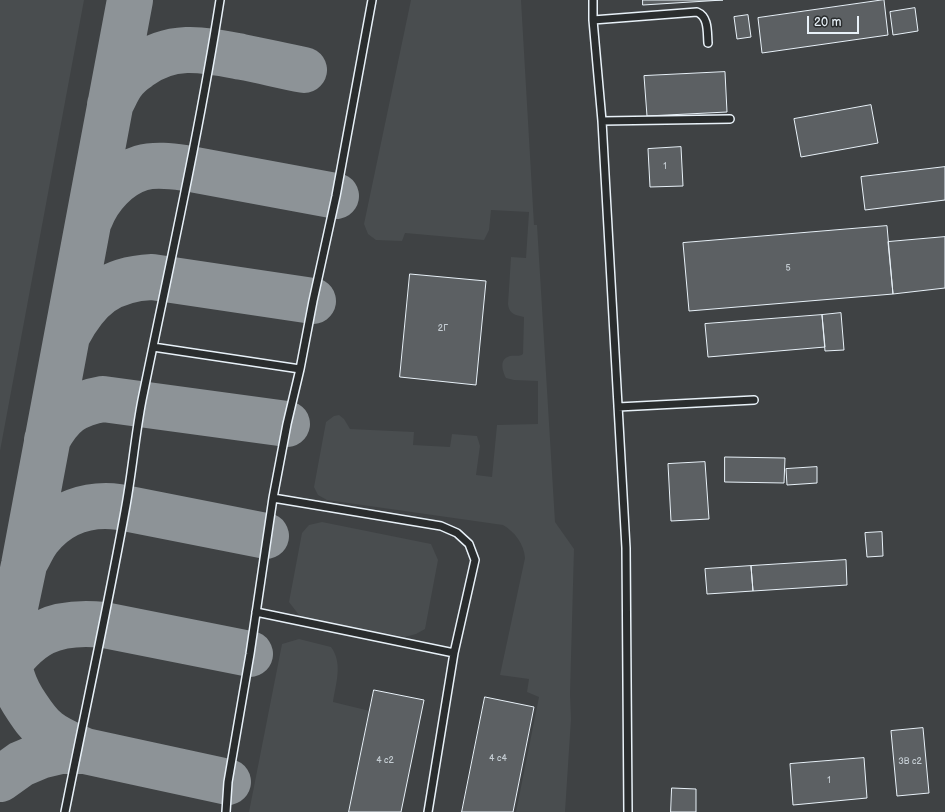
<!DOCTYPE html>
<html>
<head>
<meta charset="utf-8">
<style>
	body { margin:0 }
	#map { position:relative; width:945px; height:812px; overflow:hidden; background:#323536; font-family:"Balsamiq Sans",sans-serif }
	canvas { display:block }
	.scale { position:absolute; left:807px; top:16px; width:52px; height:18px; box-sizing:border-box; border:2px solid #e8f1f8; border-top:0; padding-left:5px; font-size:12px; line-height:14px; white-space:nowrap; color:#e8f1f8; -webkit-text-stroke:3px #2a2d2e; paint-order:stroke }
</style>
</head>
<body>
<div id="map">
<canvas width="945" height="812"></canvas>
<div class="scale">20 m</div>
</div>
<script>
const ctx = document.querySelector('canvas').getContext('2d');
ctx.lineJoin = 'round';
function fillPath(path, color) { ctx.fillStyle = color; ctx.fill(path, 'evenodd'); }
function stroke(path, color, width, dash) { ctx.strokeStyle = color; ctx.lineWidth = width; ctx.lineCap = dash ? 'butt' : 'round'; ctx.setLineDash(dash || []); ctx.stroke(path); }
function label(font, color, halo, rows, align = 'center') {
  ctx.font = font + ' "Balsamiq Sans",sans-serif'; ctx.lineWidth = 3.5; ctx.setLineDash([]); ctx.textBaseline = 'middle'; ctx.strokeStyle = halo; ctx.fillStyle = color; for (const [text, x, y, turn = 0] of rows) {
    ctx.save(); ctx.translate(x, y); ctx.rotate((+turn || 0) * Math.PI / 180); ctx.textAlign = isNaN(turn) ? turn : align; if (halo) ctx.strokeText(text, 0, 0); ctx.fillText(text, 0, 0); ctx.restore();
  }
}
fillPath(new Path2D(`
	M0 0H945V812H0Z`), '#3f4244');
fillPath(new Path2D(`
	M0 0H84L0 451Z
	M411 0H521L534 225H537L555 522 574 549 570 694 571 719 565 812H516L539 697 527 692 529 679 500 675 525 558C524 544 515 532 503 525L327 500 318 495 314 487 326 422 334 416 339 415 344 419 350 429 414 432 413 445 450 447 452 434 477 436 480 446 476 475 492 477 497 425 538 424V381L514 380 506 378C502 370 499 359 510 356 515 355 519 357 523 354L524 317C515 315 509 314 508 304L511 257 526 258 529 212 491 210 489 230 484 240 405 233 402 241 376 240 368 234 364 224Z
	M322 522 431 544 438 560 425 629 416 634 405 637 304 619 299 615 289 602 302 533 309 525Z
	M299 639 331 647C343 663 336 683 333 702L370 711 349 812H249L282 644Z`), '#494d4f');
stroke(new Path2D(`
	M110 105C114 98 117 90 122 83 126 77 133 71 139 67 172 42 205 50 242 57 263 61 283 66 304 70
	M90 219C98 197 118 175 141 168 155 164 171 166 185 168L336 196
	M68 334C88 297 109 279 152 277L313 301
	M47 440C61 414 74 404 103 399L287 424
	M25 562C30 554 33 545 39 538 59 513 88 503 119 507L266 536
	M6 643C9 670 12 685 27 707 33 716 39 725 47 731 58 740 72 745 85 751
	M0 676C28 633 53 620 104 625L250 654
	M0 678 24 565 130 0
	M0 779 21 764 40 756 61 751H85L228 782`), '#8d9397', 46);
const building = new Path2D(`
	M643 0H723L643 5Z
	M884 0 888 35 762 53 758 18Z
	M915 8 918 31 893 35 890 12Z
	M748 15 751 37 737 39 734 17Z
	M725 72 727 112 647 116 644 76Z
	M871 105 878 143 801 157 794 119Z
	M681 147 683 186 650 187 648 149Z
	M945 167V200L865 210 861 177Z
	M887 226 893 294 689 311 683 243Z
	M945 237V288L893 294 888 242Z
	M410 274 486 281 476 385 400 377Z
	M841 313 844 350 825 351 822 315Z
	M822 315 825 347 708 357 705 324Z
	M725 457 785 458 784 483 725 482Z
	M705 462 709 519 671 521 668 464Z
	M817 467V483L787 485 786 469Z
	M882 532 883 556 867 557 865 533Z
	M846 560 847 585 753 591 751 566Z
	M751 566 753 591 707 594 705 569Z
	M374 690 424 700 401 812H349Z
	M485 697 534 707 513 812H462Z
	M923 728 929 793 897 796 891 731Z
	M864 758 867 798 793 805 790 764Z
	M672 788 696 789V812H671Z`);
fillPath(building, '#5c6063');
stroke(building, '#e8f1f8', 1);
const service = new Path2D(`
	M593 0V20L602 121 626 548 628 812
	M593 20 697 12C709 17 707 32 708 43
	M602 121 730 119
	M153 347 300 369
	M618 407 754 400
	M273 498 441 526 457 533 469 544 475 560 454 653
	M256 612 454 653 428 812
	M65 812C85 711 107 611 125 511 132 474 135 436 142 400 169 267 199 134 220 0
	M226 812 228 782 250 654 273 498 287 424 300 369 313 301 336 196 372 0`);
stroke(service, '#e8f1f8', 10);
stroke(service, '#2a2d2e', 7);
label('9px', '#c5cdd3', null, [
	["1",665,167],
	["5",788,269],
	["2Г",443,329],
	["4 с4",498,759],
	["4 с2",385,761],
	["3В с2",910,762],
	["1",829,781]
]);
</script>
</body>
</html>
